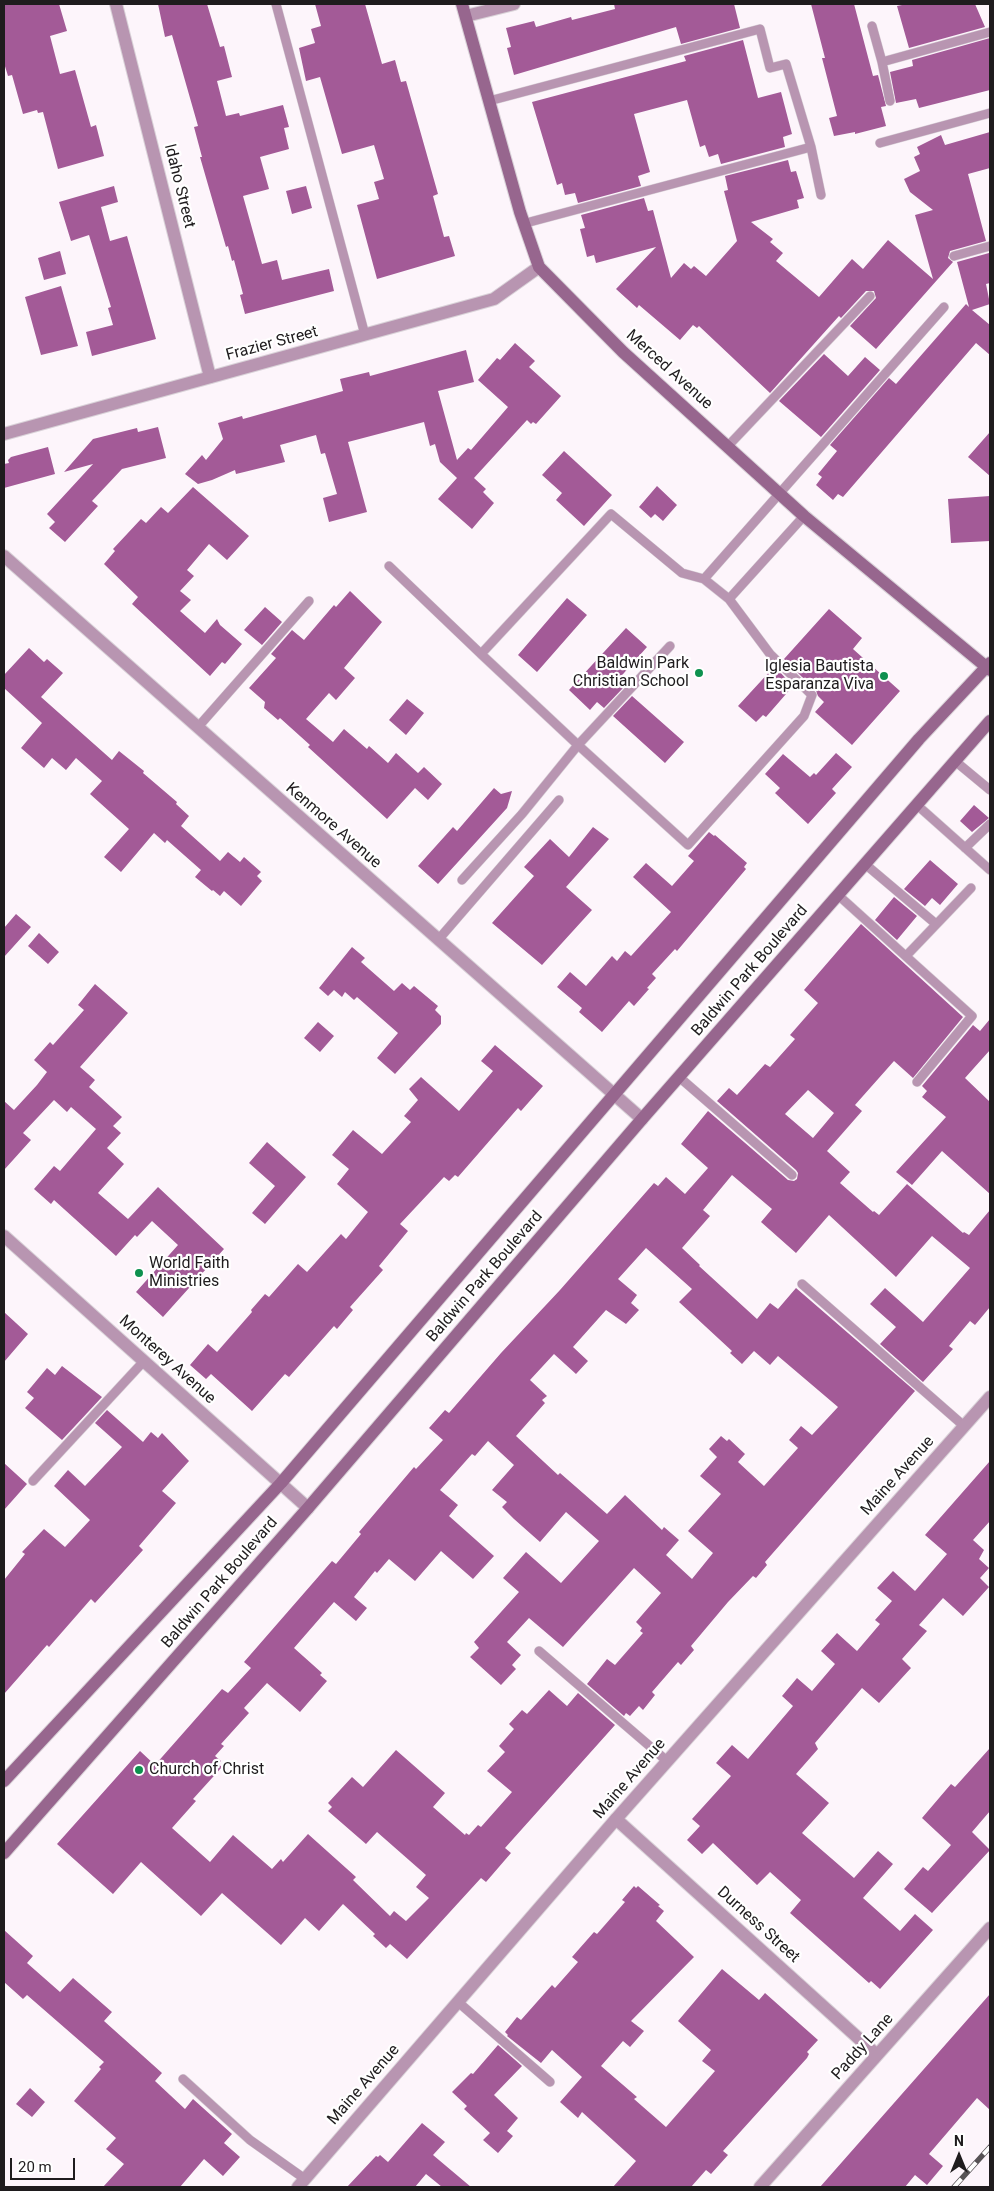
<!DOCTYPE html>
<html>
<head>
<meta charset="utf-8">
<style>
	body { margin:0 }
	#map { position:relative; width:994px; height:2191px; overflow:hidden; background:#fdf5fb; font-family:Roboto,sans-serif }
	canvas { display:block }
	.frame { position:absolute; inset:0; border:5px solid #1f1c1e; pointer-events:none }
	.north { position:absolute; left:934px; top:2131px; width:50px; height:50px; -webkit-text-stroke:4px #fff; paint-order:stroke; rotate:0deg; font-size:14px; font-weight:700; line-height:20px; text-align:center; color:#1f1c1e }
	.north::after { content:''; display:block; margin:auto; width:18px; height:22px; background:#1f1c1e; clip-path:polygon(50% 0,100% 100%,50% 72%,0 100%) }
	.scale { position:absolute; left:10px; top:2158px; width:65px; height:22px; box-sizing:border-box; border:2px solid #1f1c1e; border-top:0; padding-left:6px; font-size:15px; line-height:18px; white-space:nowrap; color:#1f1c1e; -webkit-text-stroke:4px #fff; paint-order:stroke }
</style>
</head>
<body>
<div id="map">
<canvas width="994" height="2191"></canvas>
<div class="frame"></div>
<div class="north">N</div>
<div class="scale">20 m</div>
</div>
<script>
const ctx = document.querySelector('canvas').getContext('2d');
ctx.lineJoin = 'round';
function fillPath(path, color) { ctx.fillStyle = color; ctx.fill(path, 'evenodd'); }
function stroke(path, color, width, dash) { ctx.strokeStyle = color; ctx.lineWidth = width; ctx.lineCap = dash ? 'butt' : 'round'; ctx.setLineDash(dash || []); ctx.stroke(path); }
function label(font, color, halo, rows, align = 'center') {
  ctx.font = font + ' Roboto,sans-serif'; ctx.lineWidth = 4.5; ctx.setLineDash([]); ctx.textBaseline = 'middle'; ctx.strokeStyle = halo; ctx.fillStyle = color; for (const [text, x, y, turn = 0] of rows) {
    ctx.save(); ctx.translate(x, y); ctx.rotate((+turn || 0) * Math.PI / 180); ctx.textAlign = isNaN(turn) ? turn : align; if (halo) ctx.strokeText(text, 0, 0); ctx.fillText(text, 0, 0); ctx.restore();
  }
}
fillPath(new Path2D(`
	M4 4H59L67 31 50 36 60 74 75 70 91 127 96 125 104 156 58 169 43 112 38 113 37 110 23 114 12 75 8 76 4 63Z
	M158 4H207L220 47 224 46 232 77 217 81 226 116 239 113 240 116 283 105 289 127 284 128 289 149 260 157 269 189 243 196 262 264 277 260 282 280 329 269 334 291 245 314 240 295 243 294 234 260 232 261 228 246 226 247 200 157H202L194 127 198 126 172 35 165 37Z
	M315 4H365L382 64 395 60 401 82 406 81 438 194 433 196 444 237 449 236 455 256 377 279 357 205 379 199 374 182 384 179 374 145 342 154 320 77 306 81 299 48 315 43 311 29 321 26Z
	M614 4H734L740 28 681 44 676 27 514 75 507 48 511 47 506 28 534 21 536 27 571 17 572 20 615 9Z
	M811 4H854L873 76 878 75 886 106 881 107 886 126 855 134V132L834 136 829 118 837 116 822 58H825Z
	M907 4H975L985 27 909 48 897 6Z
	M990 38V90L919 108 916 99 896 103 890 72 913 66 912 60Z
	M743 40 758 98 781 92 792 134 783 137 785 147 721 164 718 154 709 157 705 145 700 147 687 100 634 114 650 172 638 176 641 186 578 203 575 193 565 195 562 183 557 185 532 102 686 61 684 56Z
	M990 132V168L968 174 986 241 950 251 948 258 953 262 876 349 850 326 876 298 874 291H866L841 318 839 316 770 393 699 326 697 328 693 325 680 340 639 305 637 308 616 289 656 247 596 263 594 255 587 257 580 229 585 228 581 215 644 198 648 211 653 210 671 278 684 263 691 269 694 266 706 276 737 241 724 191 728 190 725 176 788 160 791 172 796 171 804 198 797 200 799 208 751 222 773 239 770 242 783 253 776 261 819 297 852 259 863 269 888 240 933 279 915 215 933 210 910 192 904 179 920 171 914 157 920 154 917 147 941 135 945 145Z
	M114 186 118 202 101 207 110 241 127 236 156 339 92 356 86 332 113 325 108 308 111 307 89 235 71 241 59 202Z
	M306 186 312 208 292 214 286 191Z
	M60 251 66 274 44 280 38 258Z
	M989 253 990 283 986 284 990 304 972 310 990 325V355L976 343 843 497 838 494 833 500 816 485 822 477 818 474 837 451 830 445 889 378 896 384 966 304 969 307 957 262Z
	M61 286 78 346 41 355 25 297Z
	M515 343 535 361 529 367 561 396 536 424 533 422 531 424 527 420 474 478 486 489 483 492 494 503 472 529 438 499 457 478 440 462 435 444 430 446 424 422 348 442 367 512 329 522 323 498 337 494 325 453 321 454 316 435 280 445 285 462 236 474 235 470 212 480 198 484 185 474 202 455 206 460 223 439 218 423 242 416 243 419 343 391 340 379 369 372 370 376 466 350 474 382 438 391 457 460 468 448 471 450 508 407 478 380 497 358 500 360Z
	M824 354 848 376 865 357 880 370 821 437 779 401Z
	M158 427 166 458 122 469 92 501 98 506 65 542 49 528 55 522 47 514 93 464 64 472 93 439 137 428 138 432Z
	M990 432V476L968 457Z
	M48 447 55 474 4 488V464L9 463 8 460 11 457Z
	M564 451 612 495 584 526 556 500 562 493 542 475Z
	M657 486 677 505 663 521 655 514 651 518 639 507Z
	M193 487 249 536 227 560 209 544 187 570 194 576 180 591 191 600 180 611 205 633 217 619 220 625 242 644 225 664 222 662 210 676 132 604 138 597 104 564 115 551 113 549 141 519 146 523 161 507 168 513Z
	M990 496V541L951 543 948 499Z
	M350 591 382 622 344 668 355 678 336 700 329 693 306 719 333 742 344 729 367 749 369 746 388 763 396 753 418 773 424 767 442 784 428 800 415 788 387 819 308 747 310 745 280 718 278 720 264 708 265 702 249 688 276 658 271 654 292 630 304 640 334 605 336 607Z
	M567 598 587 615 537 672 518 655Z
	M265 607 282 622 262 645 244 630Z
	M829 609 862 638 853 649 900 691 852 745 815 712 824 702 818 696 816 691 784 659Z
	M626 628 647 647 616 682 623 688 604 708 597 702 590 710 569 690Z
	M29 648 44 662 47 659 63 673 41 697 112 760 119 751 144 771 143 773 177 802 176 804 189 816 181 826 220 861 228 852 240 862 244 857 261 872 257 876 262 881 241 906 224 891 220 896 213 890 212 891 195 877 201 870 167 840 165 843 154 833 121 872 104 857 129 829 90 794 102 781 76 758 66 770 52 758 44 768 21 748 42 723 4 688V675Z
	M776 668 793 686 766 717 763 715 756 722 738 706 772 669 774 671Z
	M632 696 684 742 665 763 613 716Z
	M407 699 424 713 406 735 389 720Z
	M836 753 852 767 832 789 836 793 808 824 775 793 780 788 765 774 783 754 810 777 814 773 816 775Z
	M494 788 501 794 512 791 507 808 438 884 418 866 453 827 457 831Z
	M974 805 989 818 972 832 960 821Z
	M593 827 609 839 566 887 592 910 542 965 492 923 534 876 524 867 550 839 569 857Z
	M709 832 714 836 715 835 747 863 744 867 746 869 677 951 675 949 652 974 656 978 647 988 649 989 634 1006 629 1001 602 1032 579 1012 582 1008 557 987 570 972 586 986 612 956 617 961 625 951 631 956 671 912 633 877 646 863 672 886 694 861 688 856Z
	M930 860 958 884 940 905 932 898 925 906 904 889Z
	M894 897 917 916 897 940 875 920Z
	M16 914 31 927 4 957V928Z
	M861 924 963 1017 913 1078 894 1061 855 1105 862 1111 827 1151 850 1172 840 1183 873 1212 874 1211 879 1215 907 1184 963 1233 964 1232 969 1235 990 1210V1307L975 1325 970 1321 949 1346 953 1349 923 1382 880 1344 896 1327 870 1304 885 1288 923 1322 970 1268 932 1236 896 1277 829 1215 796 1253 761 1222 772 1209 732 1175 703 1210 710 1216 682 1248 700 1265 699 1266 757 1319 770 1303 778 1309 796 1288 915 1391 765 1562 767 1565 756 1578 753 1576 728 1602 691 1646 694 1650 681 1665 678 1662 652 1692 655 1695 643 1710 639 1706 630 1716 626 1713 624 1716 587 1684 607 1659 615 1665 643 1633 640 1631 642 1628 636 1622 661 1593 634 1568 563 1647 529 1618 507 1642 521 1655 512 1665 516 1669 501 1685 470 1657 479 1648 474 1642 519 1592 503 1578 526 1552 561 1583 599 1541 566 1512 540 1542 514 1519 502 1507 507 1502 492 1490 514 1465 488 1441 475 1456 472 1454 440 1490 458 1505 449 1516 494 1556 473 1579 441 1551 415 1581 389 1559 377 1573 375 1571 354 1597 367 1608 356 1621 334 1602 294 1648 322 1673 320 1675 327 1681 300 1712 267 1683 244 1708 249 1713 221 1744 224 1746 215 1756 221 1761 218 1764 222 1767 193 1799 196 1801 172 1828 210 1862 233 1835 272 1869 281 1859 283 1862 308 1834 356 1877 353 1880 390 1916 394 1911 406 1921 429 1898 416 1887 426 1875 377 1832 366 1844 328 1811 332 1807 328 1803 352 1777 363 1787 396 1750 445 1793 433 1807 465 1835 466 1833 469 1835 478 1825 481 1827 512 1792 487 1771 505 1752 499 1746 514 1729 509 1724 522 1710 527 1714 549 1690 567 1706 578 1693 615 1725 505 1848 511 1853 486 1882 481 1878 407 1959 390 1944 386 1948 373 1936 375 1934 343 1904 319 1931 305 1918 281 1945 222 1893 201 1916 141 1862 113 1894 57 1844 140 1751 155 1765 222 1689 228 1693 251 1668 244 1662 332 1561 336 1564 361 1534 359 1532 414 1467 416 1469 443 1440 429 1428 445 1410 449 1413 501 1353 560 1290 654 1183 658 1186 666 1177 685 1194 708 1168 681 1144 708 1111 788 1180 794 1181 797 1179 798 1173 796 1170 717 1101 729 1088 737 1095 765 1064 770 1067 795 1039 790 1035 818 1003 804 990ZM808 1090 834 1113 813 1138 785 1114ZM646 1248 692 1289 679 1302 732 1351 730 1353 742 1364 754 1351 770 1365 778 1356 838 1407 812 1435 801 1426 789 1440 798 1448 764 1486 738 1462 745 1454 729 1439 727 1441 721 1436 709 1449 717 1457 700 1476 721 1494 688 1531 713 1553 692 1579 666 1555 679 1540 664 1527 662 1530 625 1495 607 1514 560 1473 558 1475 516 1436 545 1403 542 1400 547 1396 530 1380 554 1354 576 1374 588 1361 573 1347 606 1310 626 1324 639 1310 631 1303 637 1295 618 1279Z
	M39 933 59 952 48 964 28 946Z
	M352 947 365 958 361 962 394 991 402 983 410 990 414 986 438 1006 435 1010 441 1016V1024L395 1074 377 1058 398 1033 357 997 354 1000 345 992 342 997 334 990 328 996 319 988Z
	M95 984 128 1013 80 1067 95 1080 89 1087 122 1117 113 1126 121 1133 107 1148 124 1164 98 1193 128 1219 158 1187 224 1249 163 1317 136 1292 178 1245 152 1221 137 1237 135 1235 116 1256 54 1200 51 1204 34 1189 54 1166 60 1171 96 1129 71 1107 67 1112 54 1100 23 1133 31 1140 4 1170V1101L14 1110 37 1085 47 1072 34 1060 50 1042 53 1045 84 1010 78 1005Z
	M990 1019V1050L965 1078 990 1102V1194L942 1151 912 1185 896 1172 946 1117 922 1097 927 1091 922 1086 973 1025 980 1031Z
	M318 1022 334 1036 320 1052 304 1038Z
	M495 1045 543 1086 521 1111 518 1108 458 1177 455 1175 449 1181 444 1177 400 1224 408 1231 379 1266 383 1270 350 1307 353 1310 337 1329 334 1326 289 1377 285 1374 252 1411 211 1374 206 1379 190 1365 208 1344 217 1352 252 1312 251 1310 265 1294 269 1297 298 1264 307 1272 341 1234 346 1239 368 1212 337 1184 349 1169 332 1155 353 1130 382 1154 411 1122 404 1116 418 1100 409 1089 421 1077 459 1111 493 1071 481 1061Z
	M267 1142 306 1177 265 1224 252 1213 275 1186 249 1163Z
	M4 1312 28 1334 4 1362Z
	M62 1366 102 1397 62 1440 25 1408 34 1398 27 1392 47 1368 55 1375Z
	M107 1410 143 1442 151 1432 158 1438 162 1433 189 1461 162 1491 176 1503 139 1546 143 1550 95 1603 91 1599 49 1647 47 1645 4 1694V1580L25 1554 22 1552 44 1529 65 1547 90 1520 54 1486 68 1470 85 1486 122 1447 95 1423Z
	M990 1461V1521L973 1540 984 1550 979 1559 989 1568 980 1578 989 1587 963 1616 943 1598 919 1625 927 1631 902 1659 911 1668 879 1703 862 1688 815 1743 818 1749 796 1774 829 1803 802 1833 854 1878 878 1851 893 1864 863 1898 900 1931 915 1914 933 1930 880 1989 871 1981 869 1983 790 1913 801 1900 770 1872 757 1885 713 1843 702 1854 687 1840 700 1826 692 1819 731 1776 716 1763 732 1745 748 1759 793 1706 782 1696 797 1678 812 1691 835 1664 821 1651 837 1633 857 1651 880 1624 875 1620 892 1601 877 1588 893 1571 915 1591 947 1554 925 1535Z
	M4 1463 27 1484 4 1510Z
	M990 1748V1811L972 1832 990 1850 932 1913 904 1889 923 1867 928 1871 951 1845 922 1818 951 1784 955 1787Z
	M634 1886 636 1888 638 1886 660 1905 658 1906 664 1911 656 1921 694 1957 631 2021 644 2031 630 2047 623 2041 601 2066 637 2097 634 2099 666 2127 715 2071 702 2061 711 2050 678 2021 722 1969 759 2000 765 1993 818 2040 807 2052 809 2054 807 2058 723 2151 728 2155 711 2174 706 2170 691 2187H613L636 2161 582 2112 578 2118 560 2102 582 2077 552 2050 541 2063 507 2036 508 2035 505 2032 517 2017 521 2020 552 1985 555 1988 578 1962 572 1957 594 1932 597 1934 625 1902 622 1900Z
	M4 1930 33 1956 27 1963 60 1992 73 1978 112 2012 104 2021 162 2073 155 2081 185 2109 193 2099 232 2134 224 2143 240 2157 223 2176 204 2159 180 2187H103L124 2164 106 2149 116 2138 74 2101 101 2069 99 2067 104 2062 27 1995 23 1999 4 1982Z
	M990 1994V2110L977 2098 929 2154 943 2166 927 2185 915 2175 905 2187H820Z
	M498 2045 522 2066 494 2095 518 2118 507 2131 513 2136 498 2153 483 2140 490 2133 464 2109 467 2106 452 2092 471 2073 473 2074Z
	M30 2088 45 2102 32 2117 16 2104Z
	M422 2123 445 2142 433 2155 471 2187H442L426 2174 415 2187H347L376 2156 378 2157 380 2155 388 2162Z`), '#a35a97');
const service = new Path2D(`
	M276 4 365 335
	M872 26 882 62 990 32
	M882 62 890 101
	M489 101 760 29 770 68 786 64 811 147 821 195
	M880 143 990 113
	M526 223 811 147
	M954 256 990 246
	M728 446 870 296
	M389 566 481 654
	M704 579 944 307
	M729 599 804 516
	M198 727 309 601
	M955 761 990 790
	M917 805 990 870
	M965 848 990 824
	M865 864 936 924
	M462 880 522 814 578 745 481 654 611 514 682 573 704 579 729 599 770 654 812 695 804 716 688 845 578 745 670 646
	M838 895 972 1016 917 1082
	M438 940 559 800
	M906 956 971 888
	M679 1077 792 1175
	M802 1284 964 1426
	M33 1481 144 1361
	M539 1651 667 1761
	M458 2002 550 2082
	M183 2079 250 2140 305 2179`);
const minor = new Path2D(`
	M116 4 210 377
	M466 16 514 4
	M4 556 642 1119
	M4 1236 308 1508
	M616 1819 877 2055
	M760 2187 990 1928`);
const tertiary = new Path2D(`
	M4 434 494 299 539 267
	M298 2187 616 1819 990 1397`);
const secondary = new Path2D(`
	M462 4 520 212 539 267 623 352 804 516 990 670
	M4 1781 281 1483 919 739 990 663
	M4 1853 308 1508 642 1119 990 721`);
stroke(service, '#d9d2d8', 10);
stroke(minor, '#d9d2d8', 14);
stroke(tertiary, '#d9d2d8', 14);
stroke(secondary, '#d9d2d8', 14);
stroke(service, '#b895b1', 9);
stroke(minor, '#b895b1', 12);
stroke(tertiary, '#b895b1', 12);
stroke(secondary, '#97668e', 12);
const rail = new Path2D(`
	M954 2187 990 2147`);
stroke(rail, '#575255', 5.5);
stroke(rail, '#fff', 4, [11]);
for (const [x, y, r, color] of [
	[699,673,5,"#0e914f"],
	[884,676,5,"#0e914f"],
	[139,1273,5,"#0e914f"],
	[139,1770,5,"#0e914f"]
]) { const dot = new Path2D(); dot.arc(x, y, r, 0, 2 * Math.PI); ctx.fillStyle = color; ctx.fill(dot); stroke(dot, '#fff', 2); }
label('16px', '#1f1c1e', '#fff', [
	["Idaho Street",179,186,76],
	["Frazier Street",272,344,-15],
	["Merced Avenue",669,370,42],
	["Kenmore Avenue",333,826,41],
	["Baldwin Park Boulevard",750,971,-49],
	["Baldwin Park Boulevard",485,1277,-49],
	["Monterey Avenue",167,1360,42],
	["Maine Avenue",898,1476,-48],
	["Baldwin Park Boulevard",220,1583,-49],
	["Maine Avenue",630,1779,-49],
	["Durness Street",758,1925,42],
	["Paddy Lane",863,2047,-48],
	["Maine Avenue",364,2085,-49]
]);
label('16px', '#1f1c1e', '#fff', [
	["Baldwin Park",689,664],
	["Christian School",689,682],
	["Iglesia Bautista",874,667],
	["Esparanza Viva",874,685],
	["World Faith",149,1264,"left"],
	["Ministries",149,1282,"left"],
	["Church of Christ",149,1770,"left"]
], 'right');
</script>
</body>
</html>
